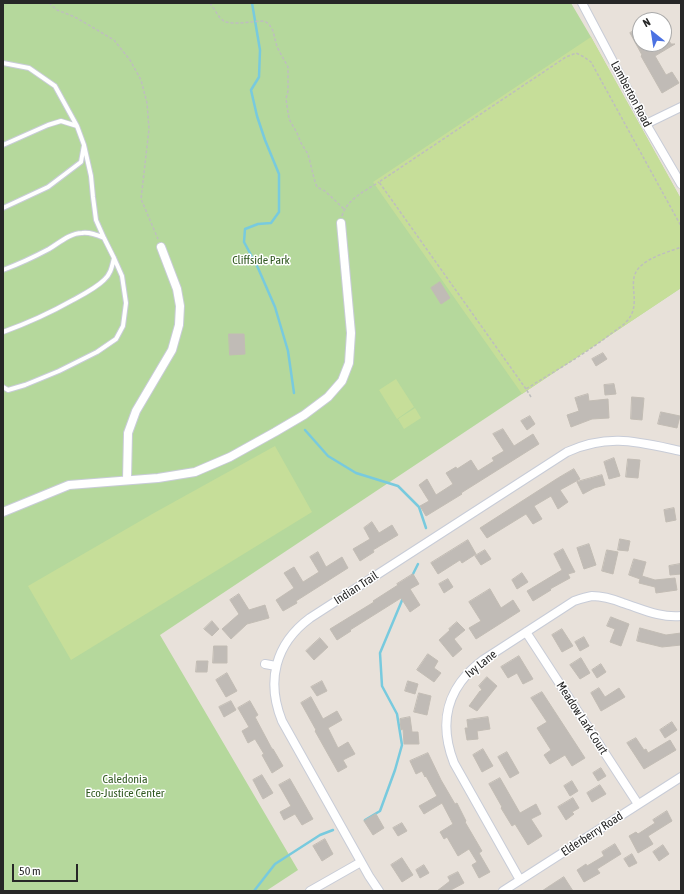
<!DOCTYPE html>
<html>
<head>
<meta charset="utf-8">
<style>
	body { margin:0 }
	#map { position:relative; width:684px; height:894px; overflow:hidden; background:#e8e1da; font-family:"Asap Condensed",sans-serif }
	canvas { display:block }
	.frame { position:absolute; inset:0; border:4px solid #272727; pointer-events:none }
	.north { position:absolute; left:632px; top:12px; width:40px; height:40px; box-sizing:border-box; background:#fff; border:1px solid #a9a9a9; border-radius:50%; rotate:330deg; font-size:11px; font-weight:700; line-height:16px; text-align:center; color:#272727 }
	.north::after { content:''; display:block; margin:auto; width:14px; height:18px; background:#4c72e2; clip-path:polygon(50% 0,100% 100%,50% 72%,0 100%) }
	.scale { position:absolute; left:12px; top:864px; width:66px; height:18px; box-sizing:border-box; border:2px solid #272727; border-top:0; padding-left:5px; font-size:12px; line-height:14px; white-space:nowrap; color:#272727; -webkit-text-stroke:3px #fff; paint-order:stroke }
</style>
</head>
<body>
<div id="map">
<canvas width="684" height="894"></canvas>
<div class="frame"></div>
<div class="north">N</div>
<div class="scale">50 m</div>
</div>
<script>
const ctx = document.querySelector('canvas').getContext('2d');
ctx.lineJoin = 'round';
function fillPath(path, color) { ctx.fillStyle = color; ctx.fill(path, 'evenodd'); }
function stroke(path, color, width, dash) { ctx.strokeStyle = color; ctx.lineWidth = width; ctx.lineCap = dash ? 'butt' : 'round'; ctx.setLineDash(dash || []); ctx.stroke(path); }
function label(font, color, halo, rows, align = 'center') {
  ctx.font = font + ' "Asap Condensed",sans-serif'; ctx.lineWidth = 3; ctx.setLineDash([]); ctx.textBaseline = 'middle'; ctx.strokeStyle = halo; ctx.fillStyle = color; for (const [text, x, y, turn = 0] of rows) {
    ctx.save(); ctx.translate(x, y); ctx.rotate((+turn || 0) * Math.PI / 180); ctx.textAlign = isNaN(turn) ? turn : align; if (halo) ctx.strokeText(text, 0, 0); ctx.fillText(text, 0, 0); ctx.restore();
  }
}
fillPath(new Path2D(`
	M3 3H571L591 37 681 199V288L160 635 298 870 266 891H3Z`), '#b5d89c');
fillPath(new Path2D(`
	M591 37 681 199V288L522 394 373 182Z
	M396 379 414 407 397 419 379 390Z
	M415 408 421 418 404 429 398 419Z
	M275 446 312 512 71 660 28 586 154 513Z`), '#c6de99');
stroke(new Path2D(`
	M252 3 260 50 259 77 251 90 257 116 265 140 279 174V212L271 223 258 224 245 229 244 242 258 268 275 307 288 351 294 393
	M305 430 328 456 356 473 398 486 419 507 426 528
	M412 576 418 564
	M365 820 380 811 395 770 402 745 397 714 382 686 380 653 403 598
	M254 891 275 864 320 835 333 830`), '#78cade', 2.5);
const building = new Path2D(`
	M640 28V44H664V32L671 44H675L655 56 666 75 672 72 679 83 662 93 641 56 642 55 630 33Z
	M440 282 450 298 441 304 431 288Z
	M229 334H244L245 354 230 355Z
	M603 353 607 359 596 366 592 359Z
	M614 384 616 394 605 395 604 385Z
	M588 394 589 401 608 399 609 418 592 419 571 427 567 415 579 411 575 398Z
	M632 397 644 398 642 420 631 419Z
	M661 412 680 416 677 428 658 424Z
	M530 416 535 424 527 430 521 421Z
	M503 429 514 446 533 434 539 444 461 493 462 494 426 516 420 506 429 501 419 485 427 479 436 495 453 484 446 473 456 467 457 469 471 460 478 471 494 461 492 458 504 451 493 434Z
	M614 458 620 476 609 479 604 462Z
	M628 459 640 460 638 478 626 477Z
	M574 469 580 479 560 490 568 502 558 509 551 496 534 506 542 519 533 524 526 514 487 538 480 528 558 478Z
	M602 475 605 485 594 488 583 494 577 482Z
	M674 508 676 520 666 522 664 510Z
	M372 522 379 533 392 525 398 535 373 550 374 552 360 561 353 549 370 539 364 528Z
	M620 539 630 541 628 551 618 550Z
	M468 540 476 554 462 563 460 560 438 574 431 563Z
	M589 544 596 565 584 569 577 548Z
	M563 549 575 572 568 574 570 578 550 589 551 590 533 601 527 591 562 570 554 554Z
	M485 550 491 559 481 565 475 556Z
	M607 550 618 552 613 574 602 571Z
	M318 552 326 567 342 557 348 568 296 601 297 603 283 611 276 600 294 588 284 573 294 567 303 582 319 572 310 557Z
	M634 559 646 562 642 576 655 580 675 578 677 590 656 593 655 587 639 583 640 579 629 575Z
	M680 564 681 574 670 575 669 566Z
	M522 573 528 582 517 589 512 580Z
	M413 574 419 584 410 589 420 605 410 612 401 598 350 630 351 631 337 640 330 629 374 602 373 601 398 585 397 584Z
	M448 579 453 587 444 593 439 584Z
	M490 589 501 608 513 600 520 611 476 639 469 628 481 621 469 602Z
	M239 594 249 610 265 605 269 618 247 624 231 639 222 629 239 614 230 600Z
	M611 617 629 624 621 646 610 642 615 629 607 626Z
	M212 621 219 629 212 636 204 629Z
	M457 622 465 630 454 639 462 649 453 657 439 640 450 630 449 629Z
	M640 628 666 635 681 633V645L662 647 637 641Z
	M562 629 573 646 562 652 552 635Z
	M584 637 589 646 580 651 575 642Z
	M320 638 328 647 314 660 306 651Z
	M214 646H227V663H213Z
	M428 654 438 661 434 668 441 673 434 682 417 670Z
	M519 656 533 679 523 684 517 673 508 678 501 667Z
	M581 658 590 673 580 679 570 665Z
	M197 661H208L207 672H196Z
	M601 664 606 672 597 678 592 670Z
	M227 673 237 691 226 697 216 680Z
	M487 677 497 686 477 711 469 706 480 691H481L482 690 479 686Z
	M322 681 327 691 317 696 311 687Z
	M408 681 418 684 415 694 405 691Z
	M599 688 605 697 619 688 625 697 601 711 591 693Z
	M542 692 585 758 572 766 565 755 550 764 544 755 551 750 537 728 547 722 531 698Z
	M419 693 431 696 427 715 414 712Z
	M311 697 323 719 337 711 342 720 328 728 338 748 348 742 355 754 343 760 347 767 338 772 315 731 316 730 301 703Z
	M231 701 236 710 224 717 219 707Z
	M250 701 258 715 255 717 272 749H273L283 766 272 773 262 755 264 754 255 739 248 743 242 731 249 727 238 708Z
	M410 717 412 732H418L419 744H404L403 729 401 730 400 719Z
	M488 717 490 729 477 731 478 739 467 740 465 728H468L467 720Z
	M672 722 677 730 665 738 660 730Z
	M636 738 644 750 646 749 648 753 670 740 676 750 644 769 627 743Z
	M483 749 493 766 482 772 473 755Z
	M507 752 519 773 510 778 498 757Z
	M428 753 441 780 455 804 457 803 466 821 465 822 482 851 479 853 490 872 479 878 472 865 477 862 469 849 458 856 447 837 444 839 440 832 453 824 442 803 424 814 419 806 437 796 426 776 425 777 422 771 416 774 410 761Z
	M601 768 606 776 598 781 593 773Z
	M262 775 273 793 263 799 253 780Z
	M500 778 520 813 536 804 541 814 531 819 542 836 528 845 515 824 512 826 501 808 502 807 489 784Z
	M290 779 313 819 302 825 295 814 284 820 280 812 291 806 279 785Z
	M572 781 578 791 570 796 564 786Z
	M600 785 606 794 592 802 587 793Z
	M573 798 579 808 572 812 574 814 566 820 558 807Z
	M667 811 672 821 648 836 653 844 638 853 629 836 636 832 638 834 655 823 653 820Z
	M376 814 384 828 373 835 364 821Z
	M402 823 407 831 398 836 393 828Z
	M325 839 333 854 322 861 313 846Z
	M615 844 621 854 597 869 600 873 584 882 577 870 586 864 587 866 604 856 602 852Z
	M663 845 669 854 659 861 653 852Z
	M632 854 637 863 629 867 624 859Z
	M402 858 413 875 402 882 391 865Z
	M424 865 429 873 420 878 416 870Z
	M458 872 464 883 449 891H437L450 881 448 877Z
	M564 877 573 891H542L551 885Z`);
fillPath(building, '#c0bbb6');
stroke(building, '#c2bcb4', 1);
const service = new Path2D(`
	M3 63 29 68 55 86 77 126 61 121 48 125 3 145
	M3 208 48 187 81 162 84 145 77 126
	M3 270C19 264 34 257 49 249 59 243 70 233 82 233 90 232 97 235 104 238
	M3 332C28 323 50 313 73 300 84 294 96 288 104 280 111 274 112 266 114 258
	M3 387 8 390 25 385 59 371 97 352 116 339 123 326 126 303 122 276 114 258 104 238 96 220 93 197 91 176 84 145`);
const minor = new Path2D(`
	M582 3 646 124 681 184
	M646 124 681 107
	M127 480 128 433 136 411 172 350 179 325 180 306 177 289 161 247
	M3 512 69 485 158 478 195 472 230 457 275 432 304 415 328 397 342 381 349 363 351 333 341 223
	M526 632 638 804
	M265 664 276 666
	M520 880 454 763C438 722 447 687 483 660L574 601C580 599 586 597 592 596 603 596 613 599 623 603 642 609 660 618 681 616
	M310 891 361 862
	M379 891 369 876 282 721C266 681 275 644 310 618L567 452C609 433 638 442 681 451
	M503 891 681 777`);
stroke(service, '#c8ccd7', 6);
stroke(minor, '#c8ccd7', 10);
stroke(new Path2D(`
	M49 3 57 10 75 17 114 40 130 60 141 80 147 103 149 129 141 199 158 239
	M210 3 220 18 225 22 232 23H240L262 21 266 22 269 24 273 31 277 47 288 67V91L286 99 289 119 297 133 301 143 308 154 315 182 317 187 325 191 344 209
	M342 216C347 199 365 191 379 182
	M526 389 379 182 566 57 576 53 584 57 591 62 681 226
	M531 397 526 389C553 372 582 356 608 336 614 331 622 327 627 321 644 302 623 280 642 265 652 256 669 252 681 247`), '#bebebe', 1.5, [3, 2]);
stroke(service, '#fff', 4);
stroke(minor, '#fff', 8);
label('12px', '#272727', '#fff', [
	["Lamberton Road",631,94,62],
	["Indian Trail",356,588,-33],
	["Ivy Lane",481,664,-39],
	["Meadow Lark Court",582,718,57],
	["Elderberry Road",592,834,-33]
]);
label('12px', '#315921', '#fff', [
	["Cliffside Park",261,260],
	["Caledonia",125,779],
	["Eco-Justice Center",125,793]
]);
</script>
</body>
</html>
